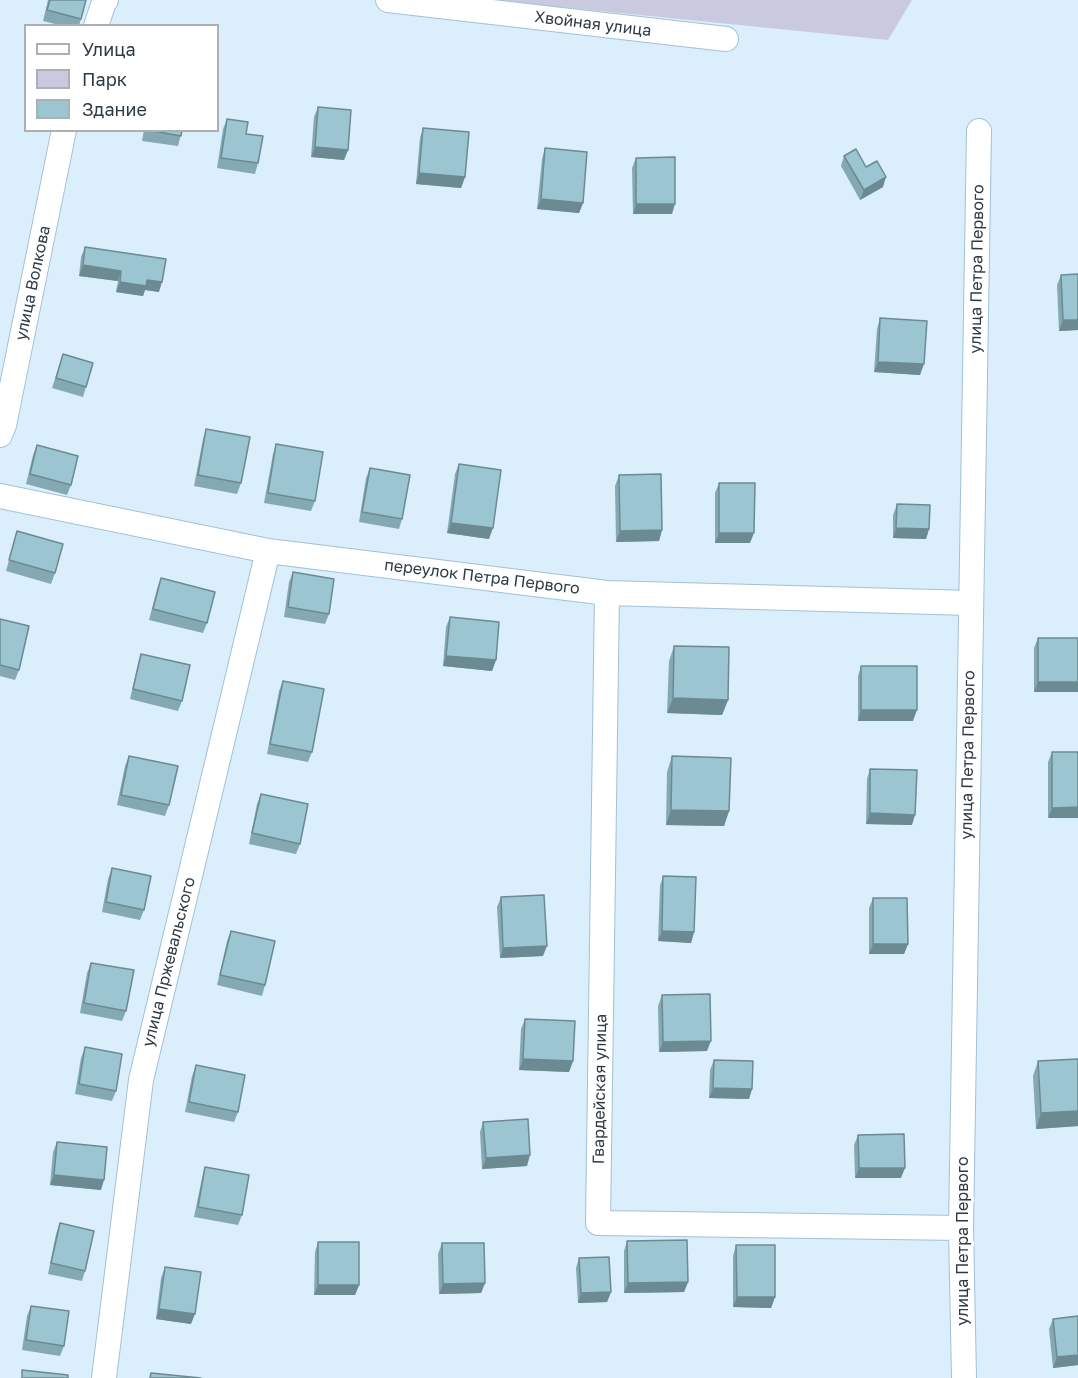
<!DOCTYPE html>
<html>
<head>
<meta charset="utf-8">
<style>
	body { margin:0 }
	#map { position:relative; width:1078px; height:1378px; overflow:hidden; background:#daeefc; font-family:"Golos Text",sans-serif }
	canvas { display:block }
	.legend { position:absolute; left:24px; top:24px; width:195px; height:108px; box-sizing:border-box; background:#fff; border:2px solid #abb0b4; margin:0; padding:8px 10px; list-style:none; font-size:18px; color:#2d3a44 }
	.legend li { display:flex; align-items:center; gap:12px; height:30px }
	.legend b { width:30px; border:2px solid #abb0b4 }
</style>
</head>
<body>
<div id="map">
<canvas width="1078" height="1378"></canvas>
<ul class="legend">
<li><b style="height:8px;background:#fff"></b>Улица</li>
<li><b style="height:16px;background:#c9cadf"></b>Парк</li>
<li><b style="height:16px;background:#9bc5d0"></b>Здание</li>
</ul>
</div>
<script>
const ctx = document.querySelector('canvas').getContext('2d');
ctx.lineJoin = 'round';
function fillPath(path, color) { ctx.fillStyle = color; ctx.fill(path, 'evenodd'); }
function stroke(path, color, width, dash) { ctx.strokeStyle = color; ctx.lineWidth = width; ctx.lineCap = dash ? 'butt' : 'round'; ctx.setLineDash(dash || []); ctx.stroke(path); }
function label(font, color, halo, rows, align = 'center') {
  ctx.font = font + ' "Golos Text",sans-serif'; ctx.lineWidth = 6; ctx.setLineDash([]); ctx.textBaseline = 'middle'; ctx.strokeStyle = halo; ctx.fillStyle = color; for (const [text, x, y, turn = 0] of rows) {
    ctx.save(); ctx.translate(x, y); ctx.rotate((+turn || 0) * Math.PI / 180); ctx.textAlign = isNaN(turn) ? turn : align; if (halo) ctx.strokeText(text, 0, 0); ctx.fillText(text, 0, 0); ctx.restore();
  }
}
fillPath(new Path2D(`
	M491 0H912L888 40Z`), '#c9cadf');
const minor = new Path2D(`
	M388 0 726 39
	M96 26 104 2 106 0
	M0 435 4 425 64 130
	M0 496 268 551 607 593 971 603
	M607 593 598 1223 961 1228
	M104 1378 141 1080 268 551
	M964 1378 961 1228 979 131`);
stroke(minor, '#a1c1d8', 26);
stroke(minor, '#fff', 24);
fillPath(new Path2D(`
	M48 0H86L79 26H63L43 21Z
	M318 107 348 150 344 160 311 157 314 117Z
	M227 119 258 163 255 174 217 168 223 129Z
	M423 128 465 177 461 188 416 184 420 138Z
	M144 130H182L178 146 142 141Z
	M545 148 583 203 579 213 537 209 542 159Z
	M844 156 866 167 883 187 860 200 841 166Z
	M636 158 672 214H633L632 168Z
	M85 247 159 292 145 290 143 296 116 292 118 281 79 276 81 257Z
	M1061 275 1078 330 1059 331 1057 285Z
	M880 318 920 375 874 372 877 329Z
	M63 354 86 387 83 397 52 388Z
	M206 429 241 483 237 494 194 486 203 439Z
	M276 444 315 501 311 511 264 503 273 454Z
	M37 445 71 485 67 495 26 484 33 455Z
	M459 464 489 539 447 533 455 474Z
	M370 468 402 519 399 529 359 522 366 478Z
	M619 475 662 530 659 541 616 542 615 486Z
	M719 483 750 543H715V493Z
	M897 504 929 529 926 539 893 538V515Z
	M17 531 55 573 51 584 6 571Z
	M293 572 329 614 325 624 284 617 289 582Z
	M161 578 207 623 203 633 149 620 157 589Z
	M450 617 496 660 492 671 443 666 446 627Z
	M0 619 19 670 15 680 0 676Z
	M1038 638H1078V692H1034V648Z
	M674 646 728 700 722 715 667 713 669 661Z
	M141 654 182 701 178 711 130 699 138 664Z
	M861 666 913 721H858V676Z
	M283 681 312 752 308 762 267 754 279 691Z
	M1052 752H1078L1048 818V762Z
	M129 756 169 805 165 816 117 805 125 766Z
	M672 756 729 811 724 826 666 825 667 772Z
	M870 769 912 825 866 824 867 779Z
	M261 794 300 844 296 854 249 844 257 804Z
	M112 868 144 910 140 920 102 912 108 879Z
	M663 876 694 932 691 943 658 941 660 886Z
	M501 897 543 956 500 958 497 907Z
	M873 898 908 944 904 954H869V908Z
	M231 931 265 985 262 996 217 985 227 941Z
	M91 963 126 1011 122 1021 80 1013 87 973Z
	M662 995 707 1051 659 1052 658 1006Z
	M525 1019 573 1061 569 1072 519 1070 521 1029Z
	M85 1047 116 1091 112 1101 75 1094 81 1058Z
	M1078 1059V1126L1036 1129 1033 1076 1038 1061Z
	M714 1060 752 1089 749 1099 709 1098 710 1070Z
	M196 1065 238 1112 234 1122 185 1112 192 1076Z
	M483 1122 527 1166 482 1169 480 1132Z
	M858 1135 901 1178H855L854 1145Z
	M57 1142 101 1190 50 1185 53 1152Z
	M205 1167 242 1215 238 1225 194 1217 202 1178Z
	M60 1223 85 1271 82 1281 48 1274 56 1234Z
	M627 1241 688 1282 684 1292 624 1293V1251Z
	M318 1242 359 1285 355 1295H314L315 1252Z
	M442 1243 485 1283 481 1293 439 1294 438 1254Z
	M736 1245 775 1297 771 1308 733 1307V1256Z
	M579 1258 611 1292 607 1302 578 1303 576 1268Z
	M165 1267 191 1324 156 1319 161 1278Z
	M31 1306 64 1346 60 1356 22 1350 27 1316Z
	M1078 1316V1365L1053 1368 1049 1329 1053 1319Z`), '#85a9b3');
fillPath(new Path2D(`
	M315 147 348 150 344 160 311 157Z
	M419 173 465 177 461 188 416 184Z
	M886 177 883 187 860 200 864 190Z
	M541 199 583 203 579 213 537 209Z
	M636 204H675L672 214H633Z
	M83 265 121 271 118 281 79 276Z
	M147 280 162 282 159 292 145 290 143 296 116 292 120 282Z
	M1063 320H1078V330L1059 331Z
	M878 362 924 364 920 375 874 372Z
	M451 523 493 528 489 539 447 533Z
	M896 528 929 529 926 539 893 538Z
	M662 530 659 541 616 542 620 531Z
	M719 533H754L750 543H715Z
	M446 656 496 660 492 671 443 666Z
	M1038 682H1078V692H1034Z
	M673 698 728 700 722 715 667 713Z
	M861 710H917L913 721H858Z
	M1078 807V818H1048L1052 808Z
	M671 810 729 811 724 826 666 825Z
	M870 813 915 815 912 825 866 824Z
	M662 931 694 932 691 943 658 941Z
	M873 944H908L904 954H869Z
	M547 946 543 956 500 958 503 948Z
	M711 1041 707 1051 659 1052 663 1042Z
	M523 1059 573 1061 569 1072 519 1070Z
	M713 1088 752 1089 749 1099 709 1098Z
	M1078 1111V1126L1036 1129 1041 1113Z
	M530 1155 527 1166 482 1169 486 1158Z
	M859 1168H905L901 1178H855Z
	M54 1175 104 1180 101 1190 50 1185Z
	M688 1282 684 1292 624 1293 628 1283Z
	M485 1283 481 1293 439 1294 443 1284Z
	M318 1285H359L355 1295H314Z
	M611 1292 607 1302 578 1303 581 1293Z
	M737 1297H775L771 1308 733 1307Z
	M159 1309 195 1314 191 1324 156 1319Z
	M1078 1355V1365L1053 1368 1057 1357Z`), '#6c8a92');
const building = new Path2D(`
	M50 0H86L81 19 47 10Z
	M318 107 351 110 348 150 315 147Z
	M227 119 248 122 246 134 263 136 258 163 221 158Z
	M423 128 469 132 465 177 419 173Z
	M148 130H182L181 136Z
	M545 148 587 152 583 203 541 199Z
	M856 149 866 167 877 161 886 177 864 190 844 156Z
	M675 157V204H636V158Z
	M85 247 166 259 162 282 147 280 146 286 120 282 121 271 83 265Z
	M1078 274V320H1063L1061 275Z
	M880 318 927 321 924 364 878 362Z
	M63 354 93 363 86 387 56 378Z
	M206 429 250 437 241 483 198 475Z
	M276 444 323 452 315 501 268 493Z
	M37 445 78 456 71 485 30 474Z
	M459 464 501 470 493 528 451 523Z
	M370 468 410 475 402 519 362 512Z
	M661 474 662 530 620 531 619 475Z
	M719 483H755L754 533H719Z
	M897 504 930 505 929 529 896 528Z
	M17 531 63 544 55 573 9 560Z
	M293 572 334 579 329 614 288 607Z
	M161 578 215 592 207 623 153 609Z
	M450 617 499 622 496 660 446 656Z
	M0 619 29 626 19 670 0 665Z
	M1038 638H1078V682H1038Z
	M674 646 729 647 728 700 673 698Z
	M141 654 190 665 182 701 133 689Z
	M861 666H917V710H861Z
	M283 681 324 689 312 752 270 744Z
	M1052 752H1078V807L1052 808Z
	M129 756 178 766 169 805 121 795Z
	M672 756 731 758 729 811 671 810Z
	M870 769 917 770 915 815 870 813Z
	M261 794 308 804 300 844 252 833Z
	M112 868 151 876 144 910 106 902Z
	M663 876 696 877 694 932 662 931Z
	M544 895 547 946 503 948 501 897Z
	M873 898H907L908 944H873Z
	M231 931 275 941 265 985 220 975Z
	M91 963 134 970 126 1011 84 1003Z
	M710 994 711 1041 663 1042 662 995Z
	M525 1019 575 1021 573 1061 523 1059Z
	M85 1047 122 1054 116 1091 79 1084Z
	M1078 1059V1111L1041 1113 1038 1061Z
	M714 1060 753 1061 752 1089 713 1088Z
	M196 1065 245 1075 238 1112 189 1102Z
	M528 1119 530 1155 486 1158 483 1122Z
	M904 1134 905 1168H859L858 1135Z
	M57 1142 107 1147 104 1180 54 1175Z
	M205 1167 249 1175 242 1215 198 1207Z
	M60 1223 94 1231 85 1271 51 1263Z
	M687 1240 688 1282 628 1283 627 1241Z
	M318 1242H359V1285H318Z
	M442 1243H484L485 1283 443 1284Z
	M736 1245H775V1297H737Z
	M609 1257 611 1292 581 1293 579 1258Z
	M165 1267 201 1272 195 1314 159 1309Z
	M31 1306 69 1311 64 1346 26 1340Z
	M1078 1316V1355L1057 1357 1053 1319Z
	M22 1370 68 1375V1378H22Z
	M151 1373 201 1378H150Z`);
fillPath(building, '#9bc5d0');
stroke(building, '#6c8a92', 1.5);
label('16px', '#2d3a44', '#fff', [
	["Хвойная улица",593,24,7],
	["улица Петра Первого",977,269,-89],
	["улица Волкова",33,283,-78],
	["переулок Петра Первого",482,577,7],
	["улица Петра Первого",968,755,-89],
	["улица Пржевальского",169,962,-76],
	["Гвардейская улица",600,1089,-89],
	["улица Петра Первого",963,1241,-90]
]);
</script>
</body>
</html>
